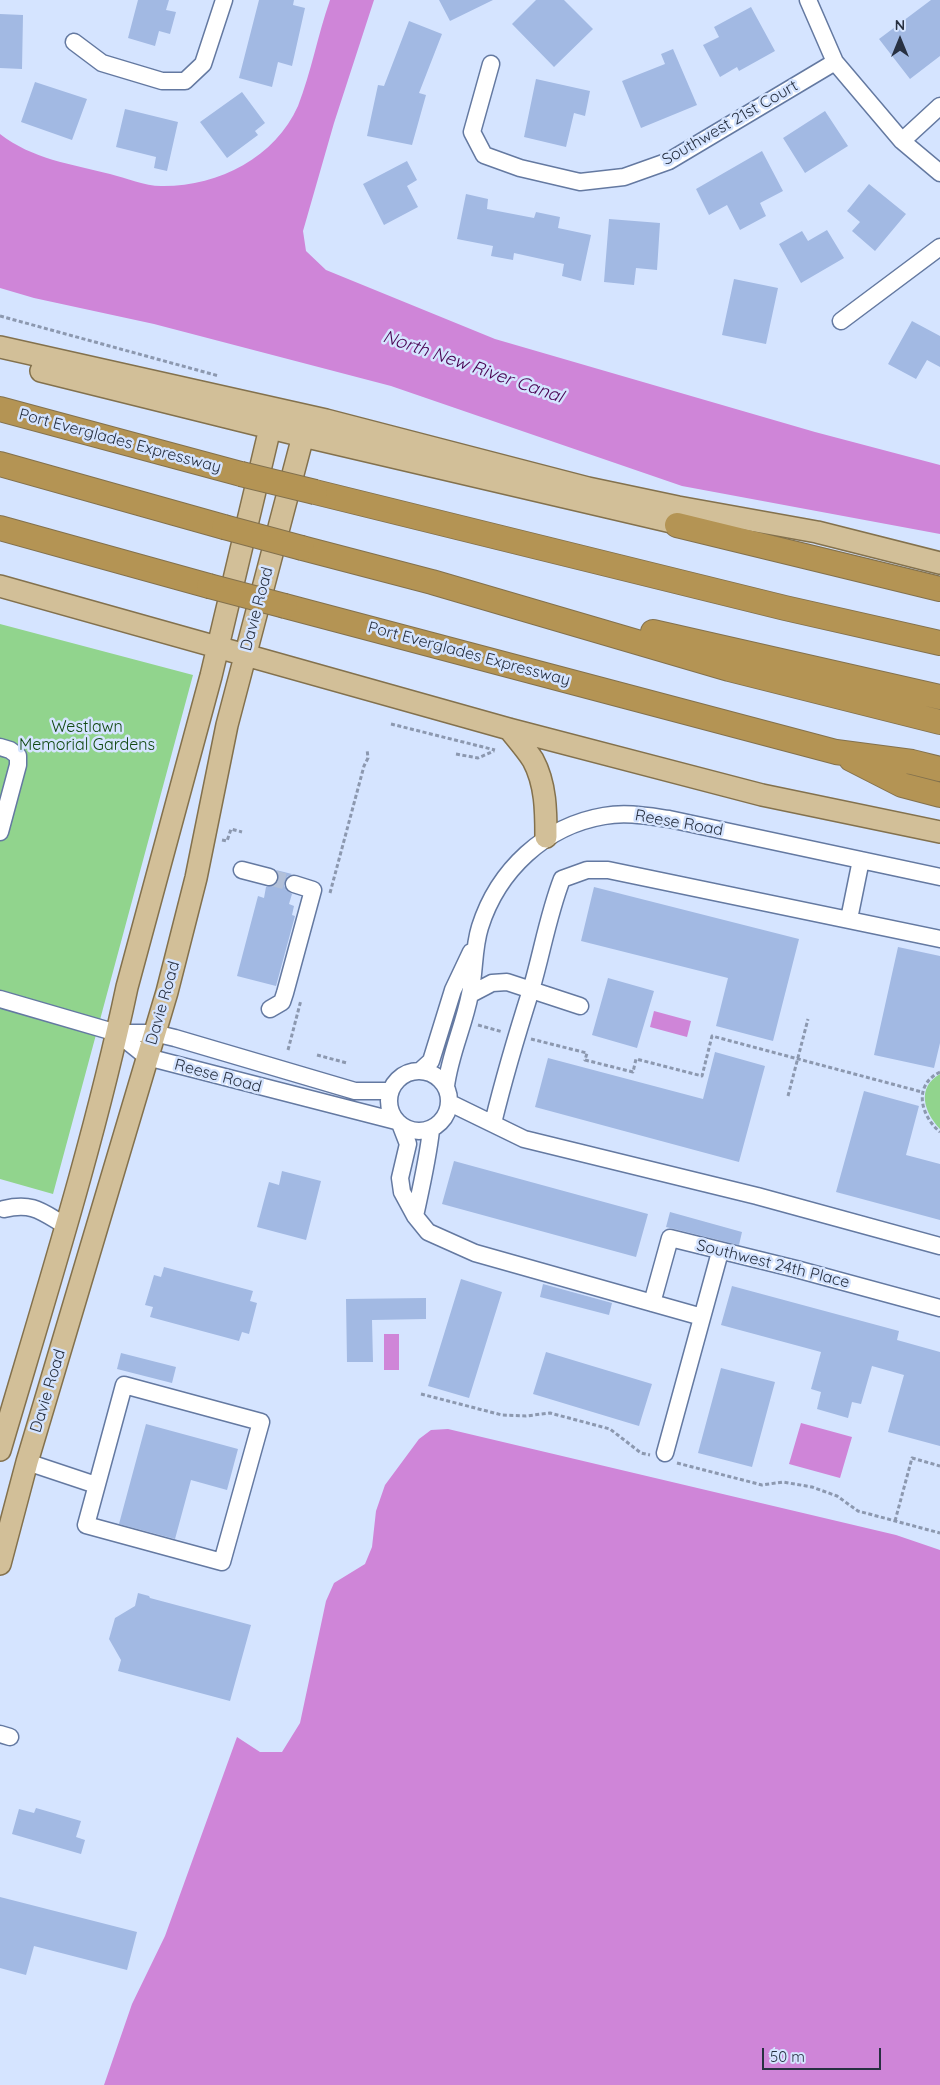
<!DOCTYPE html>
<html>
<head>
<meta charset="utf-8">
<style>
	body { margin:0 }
	#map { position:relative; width:940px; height:2085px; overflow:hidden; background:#d5e4ff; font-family:Quicksand,sans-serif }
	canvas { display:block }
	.north { position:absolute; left:875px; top:15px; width:50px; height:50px; -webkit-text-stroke:4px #d5e4ff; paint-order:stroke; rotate:0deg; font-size:14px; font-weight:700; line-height:20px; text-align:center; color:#273041 }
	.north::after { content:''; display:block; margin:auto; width:18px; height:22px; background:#273041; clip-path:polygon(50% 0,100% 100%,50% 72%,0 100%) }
	.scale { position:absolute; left:762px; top:2048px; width:119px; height:22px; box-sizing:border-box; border:2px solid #273041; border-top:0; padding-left:6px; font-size:15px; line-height:18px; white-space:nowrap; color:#273041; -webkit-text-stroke:4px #d5e4ff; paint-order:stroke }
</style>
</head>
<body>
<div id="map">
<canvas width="940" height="2085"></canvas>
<div class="north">N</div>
<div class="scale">50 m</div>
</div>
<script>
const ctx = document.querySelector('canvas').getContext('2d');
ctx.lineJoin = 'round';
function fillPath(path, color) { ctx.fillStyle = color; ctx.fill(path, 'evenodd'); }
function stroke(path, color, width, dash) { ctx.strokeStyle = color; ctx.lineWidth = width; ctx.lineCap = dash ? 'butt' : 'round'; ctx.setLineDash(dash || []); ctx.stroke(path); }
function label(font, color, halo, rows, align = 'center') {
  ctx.font = font + ' Quicksand,sans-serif'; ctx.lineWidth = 5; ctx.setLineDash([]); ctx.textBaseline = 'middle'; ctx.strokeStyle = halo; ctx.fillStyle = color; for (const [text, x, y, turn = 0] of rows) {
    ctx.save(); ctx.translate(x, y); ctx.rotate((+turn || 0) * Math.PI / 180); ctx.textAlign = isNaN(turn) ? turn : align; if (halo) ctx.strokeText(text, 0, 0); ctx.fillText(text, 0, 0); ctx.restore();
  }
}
fillPath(new Path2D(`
	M0 624 193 675 53 1194 0 1179Z
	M940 1074V1129C924 1112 916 1088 940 1074Z`), '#91d48d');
fillPath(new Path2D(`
	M330 0H374L334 123 303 231 306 251 326 270 495 339 815 432 940 465V534L682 486 391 386 154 324 34 298 0 288V134C32 159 71 164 110 174 126 178 145 186 161 186 217 187 275 158 298 106 311 73 318 34 330 0Z
	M654 1011 691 1021 687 1037 650 1027Z
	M384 1334H399V1370H384Z
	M801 1423 852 1437 840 1478 789 1464Z
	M448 1429 896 1535 940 1550V2085H104L132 2004 165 1936 237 1737 260 1752H282L300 1723 326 1601 334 1583 365 1564 372 1547 376 1511 385 1485 419 1439 431 1430Z`), '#cf85d8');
fillPath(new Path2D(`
	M138 0H169L166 10 176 12 170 34 159 31 155 46 128 38Z
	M259 0H294L293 5 305 8 292 66 278 62 272 87 239 78Z
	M439 0H493L450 21Z
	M536 0H564L593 29 554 67 512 24Z
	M931 0H940V56L910 79 879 39Z
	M751 7 775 51 739 71 737 67 720 77 703 45 719 37 714 27Z
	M0 14 23 15 22 69 0 68Z
	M409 21 442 34 419 93 426 95 412 145 367 136 378 85 384 86Z
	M673 49 697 105 641 128 622 81 665 64 661 54Z
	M536 79 590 91 585 116 574 113 566 147 524 137Z
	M35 82 87 99 72 140 21 122Z
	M242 92 265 123 255 131 258 135 227 158 200 122Z
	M125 109 178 122 167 171 154 168 156 157 116 147Z
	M825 111 848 146 805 173 783 138Z
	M762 151 783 191 760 203 766 216 740 230 727 205 709 215 696 189Z
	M407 161 417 180 407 186 418 207 384 225 363 184Z
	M869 184 906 214 875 251 852 231 860 222 847 211Z
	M466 194 488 199 487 209 534 218 536 212 560 217 558 228 591 235 581 281 562 276 564 264 514 253 513 260 491 256 493 246 457 239Z
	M609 219 660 223 657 270 636 268 634 285 604 282Z
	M827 230 844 258 801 283 779 244 802 231 808 241Z
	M734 279 778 288 766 344 722 335Z
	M912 321 940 336V367L927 360 916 379 888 364Z
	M276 870 292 874 287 877 284 886 292 894 289 904 294 906 292 915 295 916 276 986 237 976 258 896 264 898 266 887 276 884 279 875Z
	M594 887 799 939 773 1041 716 1026 728 978 581 941Z
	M898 947 940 956V1043L934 1068 874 1055Z
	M608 978 654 991 637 1048 592 1035Z
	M715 1052 765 1066 739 1162 535 1107 548 1058 703 1099Z
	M864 1091 919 1106 906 1155 940 1164V1220L836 1192Z
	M454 1161 648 1214 636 1257 442 1204Z
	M282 1171 321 1181 306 1240 257 1227 269 1182 279 1185Z
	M670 1212 742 1232 739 1245 666 1227Z
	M164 1267 253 1291 250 1301 257 1303 249 1334 242 1332 239 1341 150 1317 153 1307 145 1305 154 1275 161 1277Z
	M461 1279 502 1292 469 1398 428 1386Z
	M543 1284 612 1303 609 1315 540 1297Z
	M732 1286 899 1331 897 1340 940 1352V1446L888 1432 904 1375 872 1366 861 1404 852 1402 848 1418 817 1409 821 1392 811 1389 821 1352 721 1325Z
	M426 1298V1319L372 1320 373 1362H347L346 1299Z
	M546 1352 652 1384 639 1426 533 1394Z
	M121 1353 176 1367 172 1383 117 1369Z
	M721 1368 775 1382 752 1467 698 1453Z
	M146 1424 238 1449 227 1490 191 1480 175 1539 119 1524Z
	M138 1593 149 1596 150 1598 251 1625 230 1701 118 1671 121 1660 109 1639 115 1618 135 1606Z
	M36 1808 81 1821 76 1837 85 1840 81 1854 12 1834 19 1809 34 1813Z
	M0 1897 137 1932 127 1970 34 1946 26 1975 0 1968Z`), '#a2b9e3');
stroke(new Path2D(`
	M269 877 294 884`), '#b2c0d9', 16, [16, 8]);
const minor = new Path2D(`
	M808 0 835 62 902 141 940 173
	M74 42 102 63 162 81H185L203 64 224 0
	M491 64 472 132 484 155 520 168 580 182 624 177 669 161 835 62
	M902 141 940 106
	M841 321 940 247
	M0 747 10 750 18 756V765L0 832
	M242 870 269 877
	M849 919 861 860
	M471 994 492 983 507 982 580 1006
	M0 999 117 1033 147 1057 396 1121
	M270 1009 282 1002 285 993 313 890 294 884
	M117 1033H154L175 1038 355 1091H390
	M389 1101a30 30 0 1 1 60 0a30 30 0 1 1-60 0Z
	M420 1071 431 1061 453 990 471 952
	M446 1086C450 1054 464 1026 470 994 475 972 473 949 480 927 498 870 545 826 604 816 626 812 647 816 669 819L940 877
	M450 1103 524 1139 757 1196 940 1246
	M493 1123C504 1078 517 1034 531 990 542 953 548 915 562 879L587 870H608L940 939
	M401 1126 408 1144 400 1178 402 1192 415 1216 428 1232 475 1253 702 1317
	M4 1209C33 1202 42 1212 66 1226
	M415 1216C421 1188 428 1158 431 1130
	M652 1303 670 1238 796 1269 940 1308
	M124 1385 261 1422 222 1562 86 1525Z
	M665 1453 720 1252
	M27 1462 96 1485
	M0 1734 10 1737`);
const major = new Path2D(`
	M0 347 326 420 588 488 678 507 817 532 940 563
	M41 371 303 436 693 527
	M0 586 509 729 762 795 940 832
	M509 729C517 739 526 749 533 760 546 784 546 812 546 837
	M0 1450C45 1297 94 1143 127 987L211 676 270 428
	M0 1564 27 1462 167 992 196 878 227 725 303 436`);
const highway = new Path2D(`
	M0 409 241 474
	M0 464 224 527
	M315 492 785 608 940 643
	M677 525 940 589
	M0 528 209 586
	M302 548 432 582 729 669 940 722
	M285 606 836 752 912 762 940 769
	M653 632 940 697
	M851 759 902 785 940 795`);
stroke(minor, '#6479a1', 19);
stroke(major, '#83714d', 24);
stroke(highway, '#83714d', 26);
stroke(new Path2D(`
	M0 316 219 376
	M391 724 495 750
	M456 754 478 758 494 751
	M222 840 227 841 231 829 242 832
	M330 893 364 766 368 758 367 749
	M478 1025 503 1032
	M531 1039 587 1053 585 1060 633 1072 636 1059 702 1076 712 1036 922 1092
	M288 1050 301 1000
	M317 1055 347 1063
	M940 1072C913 1085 920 1115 940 1132
	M788 1096 808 1019
	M421 1394 502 1415 526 1416 550 1413 610 1429 641 1453 650 1455
	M677 1463 762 1485 783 1482 812 1487 837 1496 858 1511 940 1533
	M895 1521 912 1458 940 1466`), '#8c98af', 3, [4, 2.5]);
stroke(minor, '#fff', 16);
stroke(major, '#d2bf98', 21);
stroke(highway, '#b49454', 24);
const highwayBridge = new Path2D(`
	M241 474 315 492
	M224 527 302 548
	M209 586 285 606`);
stroke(highwayBridge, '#83714d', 26, []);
stroke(highwayBridge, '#b49454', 24);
label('16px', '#273041', '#d5e4ff', [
	["Southwest 21st Court",730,123,-30],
	["Port Everglades Expressway",120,441,15],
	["Davie Road",257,609,-75],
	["Port Everglades Expressway",469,654,15],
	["Reese Road",679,823,10],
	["Davie Road",163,1003,-74],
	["Reese Road",218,1076,15],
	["Southwest 24th Place",773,1264,14],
	["Davie Road",48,1391,-73]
]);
label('16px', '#124912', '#d5e4ff', [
	["Westlawn",87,727],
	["Memorial Gardens",87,745]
]);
label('italic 18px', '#480051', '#d5e4ff', [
	["North New River Canal",473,367,19]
]);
</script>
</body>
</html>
